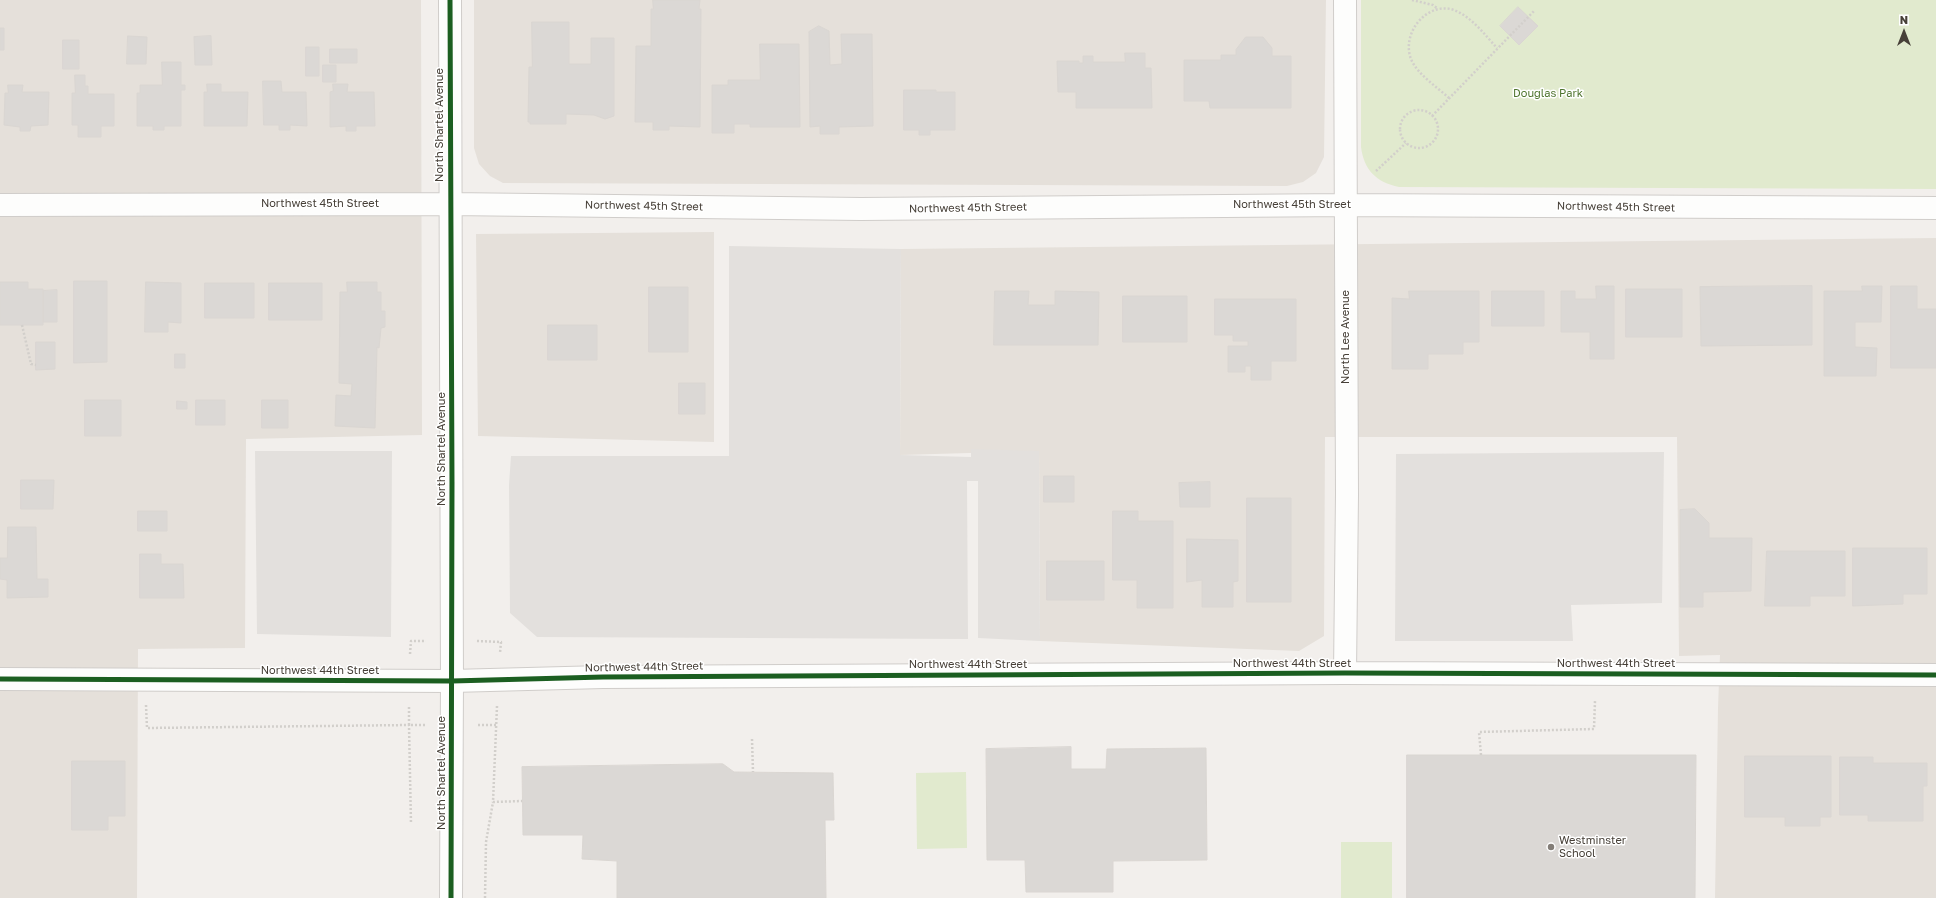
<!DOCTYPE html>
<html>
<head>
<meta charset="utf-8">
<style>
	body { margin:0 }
	#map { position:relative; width:1936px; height:898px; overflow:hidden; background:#f2efec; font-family:"Golos Text",sans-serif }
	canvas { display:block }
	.north { position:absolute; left:1884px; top:12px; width:40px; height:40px; -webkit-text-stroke:3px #fff; paint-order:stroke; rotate:0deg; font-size:11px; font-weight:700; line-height:16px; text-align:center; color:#474038 }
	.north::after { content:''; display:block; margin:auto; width:14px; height:18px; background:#474038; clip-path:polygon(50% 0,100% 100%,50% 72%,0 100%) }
</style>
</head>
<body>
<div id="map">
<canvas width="1936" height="898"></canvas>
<div class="north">N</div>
</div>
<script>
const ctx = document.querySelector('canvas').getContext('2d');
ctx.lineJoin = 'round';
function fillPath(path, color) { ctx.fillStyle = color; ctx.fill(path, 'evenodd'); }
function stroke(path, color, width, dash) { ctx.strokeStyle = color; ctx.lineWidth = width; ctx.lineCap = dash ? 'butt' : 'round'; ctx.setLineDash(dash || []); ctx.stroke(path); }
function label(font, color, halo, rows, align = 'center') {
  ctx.font = font + ' "Golos Text",sans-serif'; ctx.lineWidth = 3; ctx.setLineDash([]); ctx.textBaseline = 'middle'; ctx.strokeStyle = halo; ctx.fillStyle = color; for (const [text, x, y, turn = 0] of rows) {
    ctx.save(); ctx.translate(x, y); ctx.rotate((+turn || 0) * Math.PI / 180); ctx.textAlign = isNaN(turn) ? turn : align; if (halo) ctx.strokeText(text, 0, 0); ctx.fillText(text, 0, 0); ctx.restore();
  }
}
fillPath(new Path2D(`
	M0 0H421L422 435 246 439 245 648 138 649 137 898H0Z
	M474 0H1326L1324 157 1316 173 1303 182 1287 186 503 183 490 176 479 164 474 148Z
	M714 232V442L478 436 476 234Z
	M1936 238V898H1715L1718 708 1720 655 1679 656 1677 437H1325L1324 636 1299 651 1040 641 1039 451 900 455 901 249Z`), '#e5e0da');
fillPath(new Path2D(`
	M1361 0H1936V189L1399 187C1376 182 1364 170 1361 147Z
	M966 772 967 848 917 849 916 773Z
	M1341 842H1392V898H1341Z`), '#e1eace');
fillPath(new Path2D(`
	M729 246 901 249 900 455 971 457V449L1039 451 1040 641 978 638V481H967L968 639 537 637 510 613 509 485 511 456H729Z
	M255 451H392L391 637 257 634Z
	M1664 452 1662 603 1571 605 1573 641H1395L1396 454Z`), '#e3e0dd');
const building = new Path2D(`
	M653 0H700L699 9H701L700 127 669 126V130H653V122H635L636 46H651V9H653Z
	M1518 7 1538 26 1519 45 1500 26Z
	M532 22H569V64H591V38H614V116L605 119 594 115 566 114V124H530V122H528L529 67H532Z
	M819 26 829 31 830 65 842 64 841 34H872L873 126 839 127V134H820V126L810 127 809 32Z
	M0 28H4V50H0Z
	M128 36 147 37 146 64H127Z
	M211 36 212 65H195L194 37Z
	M1246 37H1263L1272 48V56H1291V108H1210L1209 101H1184V60H1221V55H1236V50Z
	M63 40H79V69H63Z
	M760 44H799L800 127H750V124H734V133H712V85H728V80H760Z
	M306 47H319V76H306Z
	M330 49H357V63H330Z
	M1125 53H1145V68H1151L1152 108H1076V92H1058L1057 61H1079V63H1083V56H1093V62H1125Z
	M162 62H181V85H185V90H181V126H164V130H153V126H137V93H140V85H162Z
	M323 65H336V82H323Z
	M75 75H85V86H88V94H114V126H101V137H78V125H72V93H75Z
	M263 81H281L282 92H306L307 126 290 125V130H279V125H264Z
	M207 84H221V92H248L247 126H204V92H207Z
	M333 84H348L347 92H374L375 126H356V131H346V126L330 127V92L333 91Z
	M8 85H23L22 92H49L48 125 31 126 30 131H20V127L4 125 5 93H8Z
	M904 90H936V92H955V130H930V135H919V130H904Z
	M74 281H107V362L74 363Z
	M0 282H28V289H43V325H0Z
	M146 282 181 283V323L168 322V332H145Z
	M347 282H377V292H381V311H385V327L381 328 379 348 377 347 375 428 335 426 336 395 351 396 352 384 339 383 340 292H347Z
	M205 283H254V318H205Z
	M269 283H322V320H269Z
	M1596 286H1614V359H1590V332H1561V291H1575V299H1596Z
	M1812 286V345L1701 346 1700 287Z
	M1862 286H1882L1881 322H1855V347L1877 348 1876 376H1824V291H1862Z
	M1891 286H1917V309H1936V368H1891Z
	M649 287H688V352H649Z
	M1626 289H1682V337H1626Z
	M57 290V322H43V291Z
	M995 291H1029L1028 305H1055V291L1099 292 1098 345H994Z
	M1409 291H1479V342H1463V354H1428V369H1392V298L1409 299Z
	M1492 291H1544V326H1492Z
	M1123 296H1187V342H1123Z
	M1215 299H1296V361H1271V380H1251V366H1245V372H1228V346H1248V341H1233V335H1215Z
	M548 325H597V360H548Z
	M36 342H55V369L36 370Z
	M175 354H185V368H175Z
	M679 383H705V414H679Z
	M85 400H121V436H85Z
	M196 400H225V425H196Z
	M262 400H288V428H262Z
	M177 401 187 402V409H177Z
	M1044 476H1074V502H1044Z
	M21 480H54L53 509H21Z
	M1210 482V507H1180L1179 483Z
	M1247 498H1291V602H1247Z
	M1695 509 1709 523V538H1752L1751 591 1703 592V607H1680V510Z
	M138 511H167V531H138Z
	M1113 511H1138V521H1173V608H1137V580H1113Z
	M8 527H36L37 579H48V597L7 598V580L0 579V558H7Z
	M1187 539 1238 540V581L1233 582V607H1202V580L1187 582Z
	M1853 548H1927V594H1903V604L1853 606Z
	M1767 551H1845V596H1810V606H1765Z
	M140 554H161V564H183L184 598H140Z
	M1047 561H1104V600H1047Z
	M1071 747V769H1106L1107 749 1206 748 1207 860 1113 861V892H1026L1025 860H987L986 749Z
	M1407 755H1696L1695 898H1407Z
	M1745 756H1831V817H1820V826H1785V817H1745Z
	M1840 757H1873V763H1927V786H1923V821H1868V815H1840Z
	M72 761H125V816H108V830H72Z
	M723 764 734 772 833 773 834 820H825L826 898H617V861L582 859 583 835H523L522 767Z`);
fillPath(building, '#dbd8d5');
stroke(building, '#dad6d2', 1);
const minor = new Path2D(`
	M450 0 452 681
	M1345 0 1347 494 1345 673
	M0 205 451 204 861 209 1345 205 1936 208
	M0 679 452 681 603 677 1345 673 1936 675`);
const tertiary = new Path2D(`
	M451 898 452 681`);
stroke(minor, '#d0cdca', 24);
stroke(tertiary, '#d0cdca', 24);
stroke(new Path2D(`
	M1412 0 1433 5 1438 9
	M1449 98C1437 87 1417 74 1411 59 1401 33 1427 1 1454 10 1472 17 1485 35 1497 48
	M1400 129a19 19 0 1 1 38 0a19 19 0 1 1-38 0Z
	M1432 116 1535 10
	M1376 171 1406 143
	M22 325 31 364 36 365
	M477 641 501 642 500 653
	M410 654 411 641H426
	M146 705 147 728 409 725 411 824
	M497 706 493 802 522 801
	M409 707V725H425
	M478 725H496
	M752 739 753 772
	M1481 755 1479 732 1594 729 1595 701
	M485 898 486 842 493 802`), '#d2cfcb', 2.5, [2, 2]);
stroke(minor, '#fdfdfc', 22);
stroke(tertiary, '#fdfdfc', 22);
stroke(new Path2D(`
	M450 0 452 482 451 898
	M0 679 452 681 603 677 1345 673 1936 675`), '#1b5e20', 5);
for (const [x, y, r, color] of [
	[1551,847,4,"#837d77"]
]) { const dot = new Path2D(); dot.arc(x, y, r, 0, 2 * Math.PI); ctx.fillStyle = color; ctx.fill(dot); stroke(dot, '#fff', 1.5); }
label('11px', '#4f752f', '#fff', [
	["Douglas Park",1548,94]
]);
label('11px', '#474038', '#fff', [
	["North Shartel Avenue",440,125,-90],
	["Northwest 45th Street",320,204],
	["Northwest 45th Street",1292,205],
	["Northwest 45th Street",644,206,1],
	["Northwest 45th Street",1616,207,1],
	["Northwest 45th Street",968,208,-1],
	["North Lee Avenue",1346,337,-90],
	["North Shartel Avenue",442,449,-90],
	["Northwest 44th Street",1292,664],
	["Northwest 44th Street",1616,664],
	["Northwest 44th Street",968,665],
	["Northwest 44th Street",644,667,-1],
	["Northwest 44th Street",320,671],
	["North Shartel Avenue",442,773,-90]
]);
label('11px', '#474038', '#fff', [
	["Westminster",1559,841],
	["School",1559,854]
], 'left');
</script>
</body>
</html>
